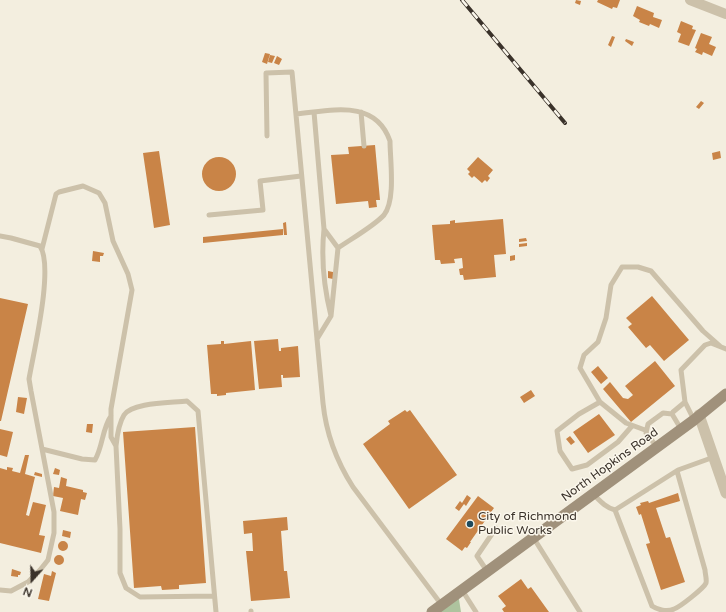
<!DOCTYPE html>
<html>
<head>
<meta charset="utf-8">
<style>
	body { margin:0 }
	#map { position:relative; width:726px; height:612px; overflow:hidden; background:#f3eedf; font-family:"Varela Round",sans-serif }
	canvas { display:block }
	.north { position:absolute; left:12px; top:560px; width:40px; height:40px; -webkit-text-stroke:3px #fbf7ec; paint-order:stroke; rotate:200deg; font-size:11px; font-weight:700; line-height:16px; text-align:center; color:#3a322a }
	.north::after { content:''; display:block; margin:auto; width:14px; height:18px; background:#3a322a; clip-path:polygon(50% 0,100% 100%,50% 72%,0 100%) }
</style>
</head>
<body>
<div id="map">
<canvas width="726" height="612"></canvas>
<div class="north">N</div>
</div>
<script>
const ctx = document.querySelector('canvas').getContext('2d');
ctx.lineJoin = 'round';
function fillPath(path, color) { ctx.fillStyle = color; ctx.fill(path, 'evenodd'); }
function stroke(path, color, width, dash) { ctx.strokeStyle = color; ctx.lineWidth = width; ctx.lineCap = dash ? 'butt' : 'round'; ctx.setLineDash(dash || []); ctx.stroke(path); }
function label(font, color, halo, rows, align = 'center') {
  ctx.font = font + ' "Varela Round",sans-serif'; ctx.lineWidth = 3; ctx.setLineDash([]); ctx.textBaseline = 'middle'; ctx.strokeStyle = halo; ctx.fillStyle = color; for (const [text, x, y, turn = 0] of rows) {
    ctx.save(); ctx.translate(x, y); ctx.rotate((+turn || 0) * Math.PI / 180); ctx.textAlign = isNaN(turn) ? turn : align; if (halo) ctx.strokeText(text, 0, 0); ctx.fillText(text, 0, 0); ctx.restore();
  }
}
fillPath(new Path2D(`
	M458 593 461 612H431Z`), '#aec39e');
fillPath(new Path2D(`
	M576 0 581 1 580 5 575 3Z
	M598 0H620L617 8 613 7 612 9 597 2Z
	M637 6 654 13 653 17 662 20 659 28 650 24 649 26 639 22 640 20 633 16Z
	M681 21 693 26 692 29 696 30 689 46 678 42 681 34 677 32Z
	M701 33 712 37 709 44 716 47 712 56 703 52 702 55 695 52 697 49 695 48Z
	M612 36 615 37 611 47 608 45Z
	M626 39 634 42 632 46 625 41Z
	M265 53 270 54 267 64 262 62Z
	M270 55 275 56 272 63 268 62Z
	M277 56 282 59 279 65 274 63Z
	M701 101 704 103 699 109 696 107Z
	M375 145 380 200H376L377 207 369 208 368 201 336 204 331 155 349 154 348 147Z
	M159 151 170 225 154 228 143 153Z
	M720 151 721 158 713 160 712 153Z
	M478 157 493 170 488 176 490 178 487 182 485 180 482 183 474 176 472 178 468 174 470 172 467 169Z
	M202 174a17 17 0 1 1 34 0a17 17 0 1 1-34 0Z
	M503 219 506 254 494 255 496 277 464 280 463 275H460L459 269 463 268 462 258 454 259 455 263 441 264 440 260H435L432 225 450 224V221L455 220V223Z
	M286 222 287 235H284L283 223Z
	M283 229V235L203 243V237Z
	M526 238 527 241 519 242V239Z
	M527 243V246L519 247V244Z
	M93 251 104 253 103 256H100V262L92 261Z
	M515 255V260L510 261V256Z
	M328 271 333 272V279L328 278Z
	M652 296 689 340 664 361 650 345 646 348 628 327 632 324 626 318Z
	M0 298 28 304 1 421H0Z
	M278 339 279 351H281V348L298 346 300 377 283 378V375H281L282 387 259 389 254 341Z
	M221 341H224V344L251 341 255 390 226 393V395L217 396V394H211L207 345 221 344Z
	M655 361 675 386 631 422 603 389 610 382 623 398 628 399 633 395 625 386Z
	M598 366 608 378 601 384 591 372Z
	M531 390 535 396 524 403 520 397Z
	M18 397 27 398 24 414 16 412Z
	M405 410 407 412 410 410 457 475 409 509 363 444 390 424 388 421Z
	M599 414 615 435 588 453 573 432Z
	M87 424H93L92 433 86 432Z
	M195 427 206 583 179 585V589L162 590 161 586 134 588 123 432Z
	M0 429 13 432 7 457 0 455Z
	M570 436 575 442 571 445 566 439Z
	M25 455H29L25 474 35 477 26 515 29 516 33 502 46 505 39 535 45 536 41 553 0 543V468L7 470V467L13 468 12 471 20 473Z
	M55 468 60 470 59 475 53 474Z
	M35 472 42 474V477L34 475Z
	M61 477 67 479 66 486 83 490V492L87 493 85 500 81 499 78 515 60 511 63 498 53 496 54 487 59 488Z
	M678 493 680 501 656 508 666 538 670 537 685 582 661 590 646 544 650 543 641 514 639 515 636 507 641 505 640 503 648 501 649 503Z
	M467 495 471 498 466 506 464 504 459 511 455 508 460 501 462 503Z
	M478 496 494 508 470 542H471L467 548 465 547 462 551 446 539Z
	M287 517 288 530 281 531 284 571H287L290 598 251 601 246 551H253L252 533 244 534 243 521Z
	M63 530 71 532 70 538 62 536Z
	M58 546a5 5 0 1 1 10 0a5 5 0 1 1-10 0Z
	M54 560a5 5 0 1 1 10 0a5 5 0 1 1-10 0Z
	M12 569 21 572 20 575H18V577L11 576Z
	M52 571 56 573 49 601 38 599 44 574 51 576Z
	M521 579 528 589 531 587 549 612H504L502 609 506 606 498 596Z`), '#c98447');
stroke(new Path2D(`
	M314 112 324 229C321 258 324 288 331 316
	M361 112 364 146
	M296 114C330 111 375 98 390 141 390 160 396 200 384 215 374 226 351 239 338 248
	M267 136 266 73 292 72 323 403C326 433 337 462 353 487L441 604
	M209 215 263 210 260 181 301 176
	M0 236 11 238 40 246C54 267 34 350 29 379L31 391 54 512V533L48 560 40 570 28 582 11 591 0 590
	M42 249 56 194 59 192 83 186 99 193 105 203 113 241 128 274 132 290 111 409V437L116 446 120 529V573L126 588 140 597 214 596
	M317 339 331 316 338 248 324 229
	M600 402 579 414 557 431 560 451 572 469 587 465 618 442 632 426
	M694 420 685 402 681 370 705 345 711 343 726 349
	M681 429 672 414 673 412 685 402
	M645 430 626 423 600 402 580 368 584 355 598 342 606 318 611 285 622 267H638L651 271 703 331 720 346
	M116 446C117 436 119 423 124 415 132 402 172 403 187 401L198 411 216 612
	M657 447 646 433 648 424 663 413 672 414
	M42 449 82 459 95 460C103 446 102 429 111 416
	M593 494C600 501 606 508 615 510L678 470 714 457
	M615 510 652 606C658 610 667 612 674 609 680 607 704 588 706 583 707 579 705 574 705 570L677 471
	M533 537 580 612
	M487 571 477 556 496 528
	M462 590 476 612
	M251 611V612`), '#ccc1aa', 5);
stroke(new Path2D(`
	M690 0 726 14`), '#ccc1aa', 10);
stroke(new Path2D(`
	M699 415 726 493`), '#ccc1aa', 11);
stroke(new Path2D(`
	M432 612 694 420 726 394`), '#a0917b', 11);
const rail = new Path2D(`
	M462 0 565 123`);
stroke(rail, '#3a322a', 4);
stroke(rail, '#fbf7ec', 2.5, [8]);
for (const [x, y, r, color] of [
	[470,524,4,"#1e4a5d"]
]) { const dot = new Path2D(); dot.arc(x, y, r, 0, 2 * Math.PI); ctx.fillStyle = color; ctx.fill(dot); stroke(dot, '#fbf7ec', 1.5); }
label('12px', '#3a322a', '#fbf7ec', [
	["North Hopkins Road",610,465,-36]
]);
label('12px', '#3a322a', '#fbf7ec', [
	["City of Richmond",478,517],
	["Public Works",478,531]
], 'left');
</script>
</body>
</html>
